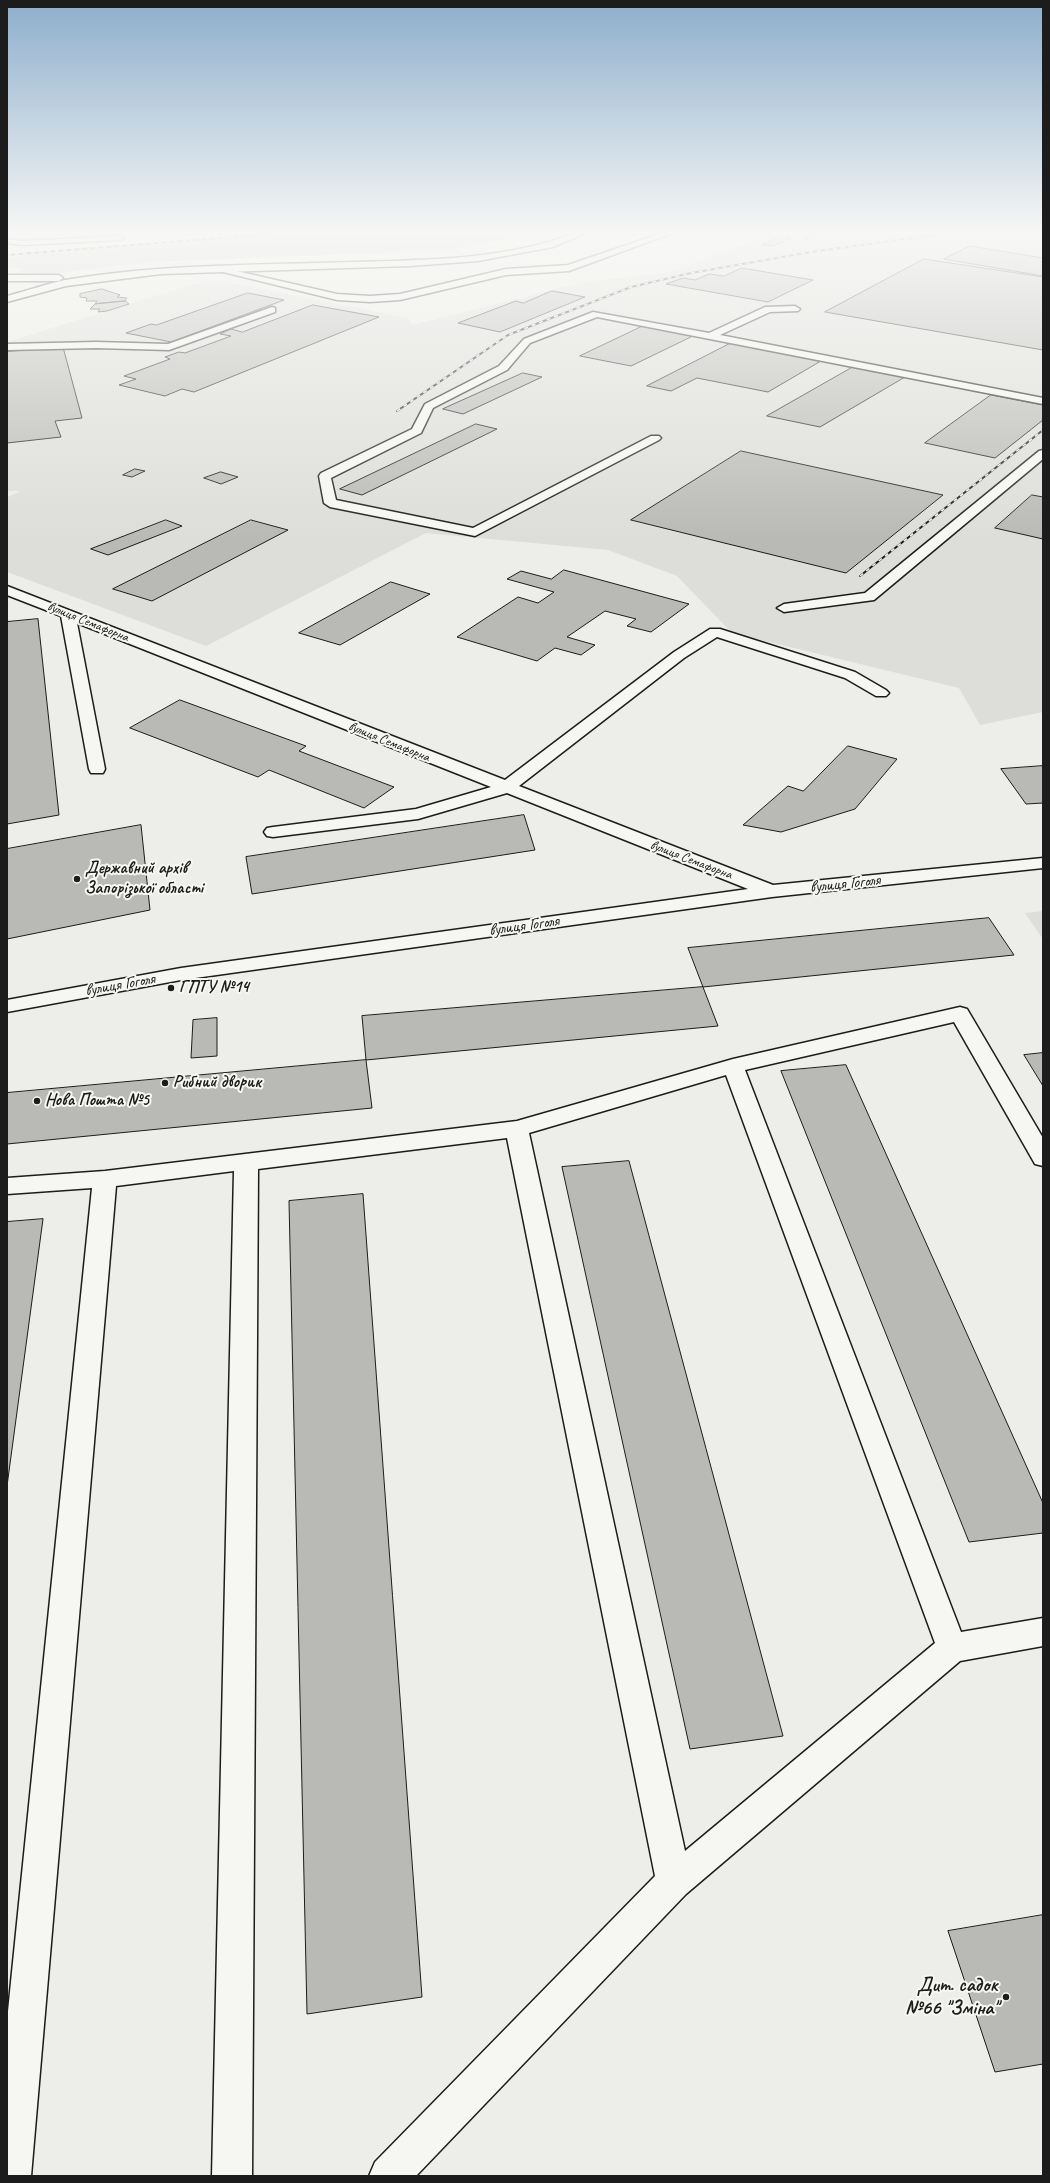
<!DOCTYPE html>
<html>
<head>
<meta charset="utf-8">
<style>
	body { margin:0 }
	#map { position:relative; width:1050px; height:2183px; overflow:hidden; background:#edede9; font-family:Caveat,sans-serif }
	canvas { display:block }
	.frame { position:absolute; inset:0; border:8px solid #1c1c1c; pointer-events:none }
</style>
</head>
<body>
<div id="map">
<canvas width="1050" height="2183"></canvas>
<div class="frame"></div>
</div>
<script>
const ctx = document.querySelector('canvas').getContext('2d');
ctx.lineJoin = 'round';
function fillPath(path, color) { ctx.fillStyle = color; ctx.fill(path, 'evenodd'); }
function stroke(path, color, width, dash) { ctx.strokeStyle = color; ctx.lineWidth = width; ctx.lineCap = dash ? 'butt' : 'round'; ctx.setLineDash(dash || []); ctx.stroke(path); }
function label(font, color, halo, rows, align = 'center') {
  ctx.font = font + ' Caveat,sans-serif'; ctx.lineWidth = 4; ctx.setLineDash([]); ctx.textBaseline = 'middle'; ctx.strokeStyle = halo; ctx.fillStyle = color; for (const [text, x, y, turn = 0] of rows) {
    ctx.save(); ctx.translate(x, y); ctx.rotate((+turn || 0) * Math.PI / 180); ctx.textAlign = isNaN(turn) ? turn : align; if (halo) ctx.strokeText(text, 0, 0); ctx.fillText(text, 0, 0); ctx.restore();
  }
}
fillPath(new Path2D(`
	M771 234H1043V712L980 725 959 688 732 633 677 576 608 550 426 533 206 646 7 572V497L21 491H7V342L197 283H234L408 318 412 325 584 282 670 272Z
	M1043 911V939L1025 913Z`), '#ddddda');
fillPath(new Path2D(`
	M286 234H520L510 238 449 250 149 262 50 274 18 272 23 268H7V257Z`), '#cececb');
const building = new Path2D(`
	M779 237 790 238 773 246 762 245Z
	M970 246 1043 258V276L944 259Z
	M924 259 1043 277V350L825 312Z
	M742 268 813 280 768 302 666 284 683 278 695 280 709 274 724 276Z
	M102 289 120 295 117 297 127 298 125 301 95 304 97 301H86L87 298 80 297V294Z
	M552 291 585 297 500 332 458 323 516 301 523 303Z
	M248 293 284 300 171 342 126 333 151 324 156 325Z
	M125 301 129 304 107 311 98 312 100 309H90L95 304Z
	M313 305 379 317 194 392 182 389 165 396 119 385 136 379 124 376 170 359 165 357 179 352 185 353 231 336 220 334 231 329 242 332Z
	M645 325 695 335 631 366 580 356Z
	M733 342 756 346 752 348 821 361 768 392 697 378 671 391 647 386Z
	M63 347 82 418 55 421 61 437 7 443V352Z
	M853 367 905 377 820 427 767 416Z
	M523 373 542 377 463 414 443 409Z
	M991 395 1043 405V420L995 458 925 443Z
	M476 424 497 429 362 495 340 489Z
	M741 451 943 495 846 573 631 520Z
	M135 469 145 471 132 477 123 475Z
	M221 472 238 477 221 484 204 478Z
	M1032 495 1043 497V539L995 528Z
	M166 520 182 526 108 555 91 549Z
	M251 520 288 530 152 601 113 589Z
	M564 570 689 604 651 632 627 626 636 619 605 611 567 637 595 645 581 655 555 648 537 661 457 637 518 597 538 603 554 592 507 579 521 571 551 579Z
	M391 582 430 594 340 645 299 633Z
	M38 619 59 815 7 824V622Z
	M180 700 306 746 299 751 394 787 364 808 269 770 258 777 130 728Z
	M848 746 897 759 855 809 781 832 743 825 788 786 803 791Z
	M1043 766V803L1026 804 1001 769Z
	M524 815 535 850 252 894 246 857Z
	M141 825 150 910 7 939V849Z
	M989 918 1014 955 703 987 688 948Z
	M703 987 718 1026 366 1060 362 1016Z
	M217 1018V1056L191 1058 193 1020Z
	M1043 1053V1086L1024 1055Z
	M366 1060 372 1108 7 1144V1093Z
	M846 1065 1043 1503V1533L969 1542 781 1071Z
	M629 1161 783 1736 690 1749 562 1167Z
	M363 1194 422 1997 307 2014 289 1201Z
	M43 1219 7 1486V1222Z
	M1043 1915V2064L995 2072 948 1931Z`);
fillPath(building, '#b9b9b6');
stroke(building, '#1c1c1c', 1);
const minor = new Path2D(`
	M659 234H670L569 271 506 275 400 300 370 302 337 300 215 270 219 267 337 294 370 296 400 294 506 269 568 265Z
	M119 236 123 238 122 240 23 245 7 243V239L23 241Z
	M7 275H59L63 278 59 281H7Z
	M795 306 800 309 798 311 770 312 720 335 1043 398V404L597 317 530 343 507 370 433 408 421 433 331 478 336 500 473 528 651 436H659L661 438 659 440 475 536 330 507 324 503 319 476 321 473 412 429 425 404 499 366 524 339 593 312 709 333 765 307Z
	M272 307 275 308V312L169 350 96 348 7 350V344L96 342 168 344Z
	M1043 450V459L874 600 784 612 777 608 784 604 865 593 1039 451Z
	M7 586 505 780 674 652 710 629H720L855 672 886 690 889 693 886 696H876L845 678 717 637 684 658 519 786 773 885 1043 858V868L772 897 181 980 7 1012V1000L181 968 748 889 507 793 418 819 273 837 267 836 264 832 267 828 273 827 416 809 491 787 77 623 105 769 103 773H91L89 769 61 616 7 595Z
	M960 1007 967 1009 970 1014 1043 1138V1166L1035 1164 954 1022 745 1070 961 1632 1043 1618V1646L960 1661 686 1894 416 2176H369L375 2162 655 1876 507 1138 258 1169 252 2176H212L234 1171 116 1186 31 2176H7V2021L92 1188 7 1194V1178L105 1171 517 1121 733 1059ZM726 1075 935 1643 685 1851 529 1133Z`);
const major = new Path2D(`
	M573 234H583L553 247 478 261 410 266 161 274 66 286 7 302V296C26 291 46 284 65 280 160 264 257 265 352 262 425 260 503 260 573 234Z`);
stroke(minor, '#1c1c1c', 3);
stroke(major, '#1c1c1c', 3);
fillPath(minor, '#f6f6f2');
fillPath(major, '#f6f6f2');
const rail = new Path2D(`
	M802 240 815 234
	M7 255 270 234
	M397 411 508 335 631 287 691 273 811 252 941 234
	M860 576 1043 430`);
stroke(rail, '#1c1c1c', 2);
stroke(rail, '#f6f6f2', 1.5, [4]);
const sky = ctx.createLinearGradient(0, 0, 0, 539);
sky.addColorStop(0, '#8daecc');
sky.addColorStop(0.43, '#f7f7f5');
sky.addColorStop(1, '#f7f7f500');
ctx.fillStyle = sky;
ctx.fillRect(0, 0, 1050, 539);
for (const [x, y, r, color] of [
	[77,879,4,"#1c1c1c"],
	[171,988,4,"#1c1c1c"],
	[165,1083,4,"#1c1c1c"],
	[37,1101,4,"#1c1c1c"],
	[1006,1997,4,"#1c1c1c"]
]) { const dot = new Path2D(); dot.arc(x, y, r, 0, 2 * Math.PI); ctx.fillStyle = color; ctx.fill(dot); stroke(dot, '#f6f6f2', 1.5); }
label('14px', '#1c1c1c', '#f6f6f2', [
	["вулиця Семафорна",88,622,22],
	["вулиця Семафорна",389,742,22],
	["вулиця Семафорна",691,860,21]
]);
label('bold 17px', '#1c1c1c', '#f6f6f2', [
	["Державний архів",85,869],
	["Запорізької області",85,889],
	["ГПТУ №14",179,988],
	["Рибний дворик",173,1083],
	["Нова Пошта №5",45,1101]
], 'left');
label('17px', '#1c1c1c', '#f6f6f2', [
	["вулиця Гоголя",845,884,-6],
	["вулиця Гоголя",524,926,-8],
	["вулиця Гоголя",120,985,-10]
]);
label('bold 20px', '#1c1c1c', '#f6f6f2', [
	["Дит. садок",998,1986],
	["№66 \"Зміна\"",998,2009]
], 'right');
</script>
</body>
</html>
